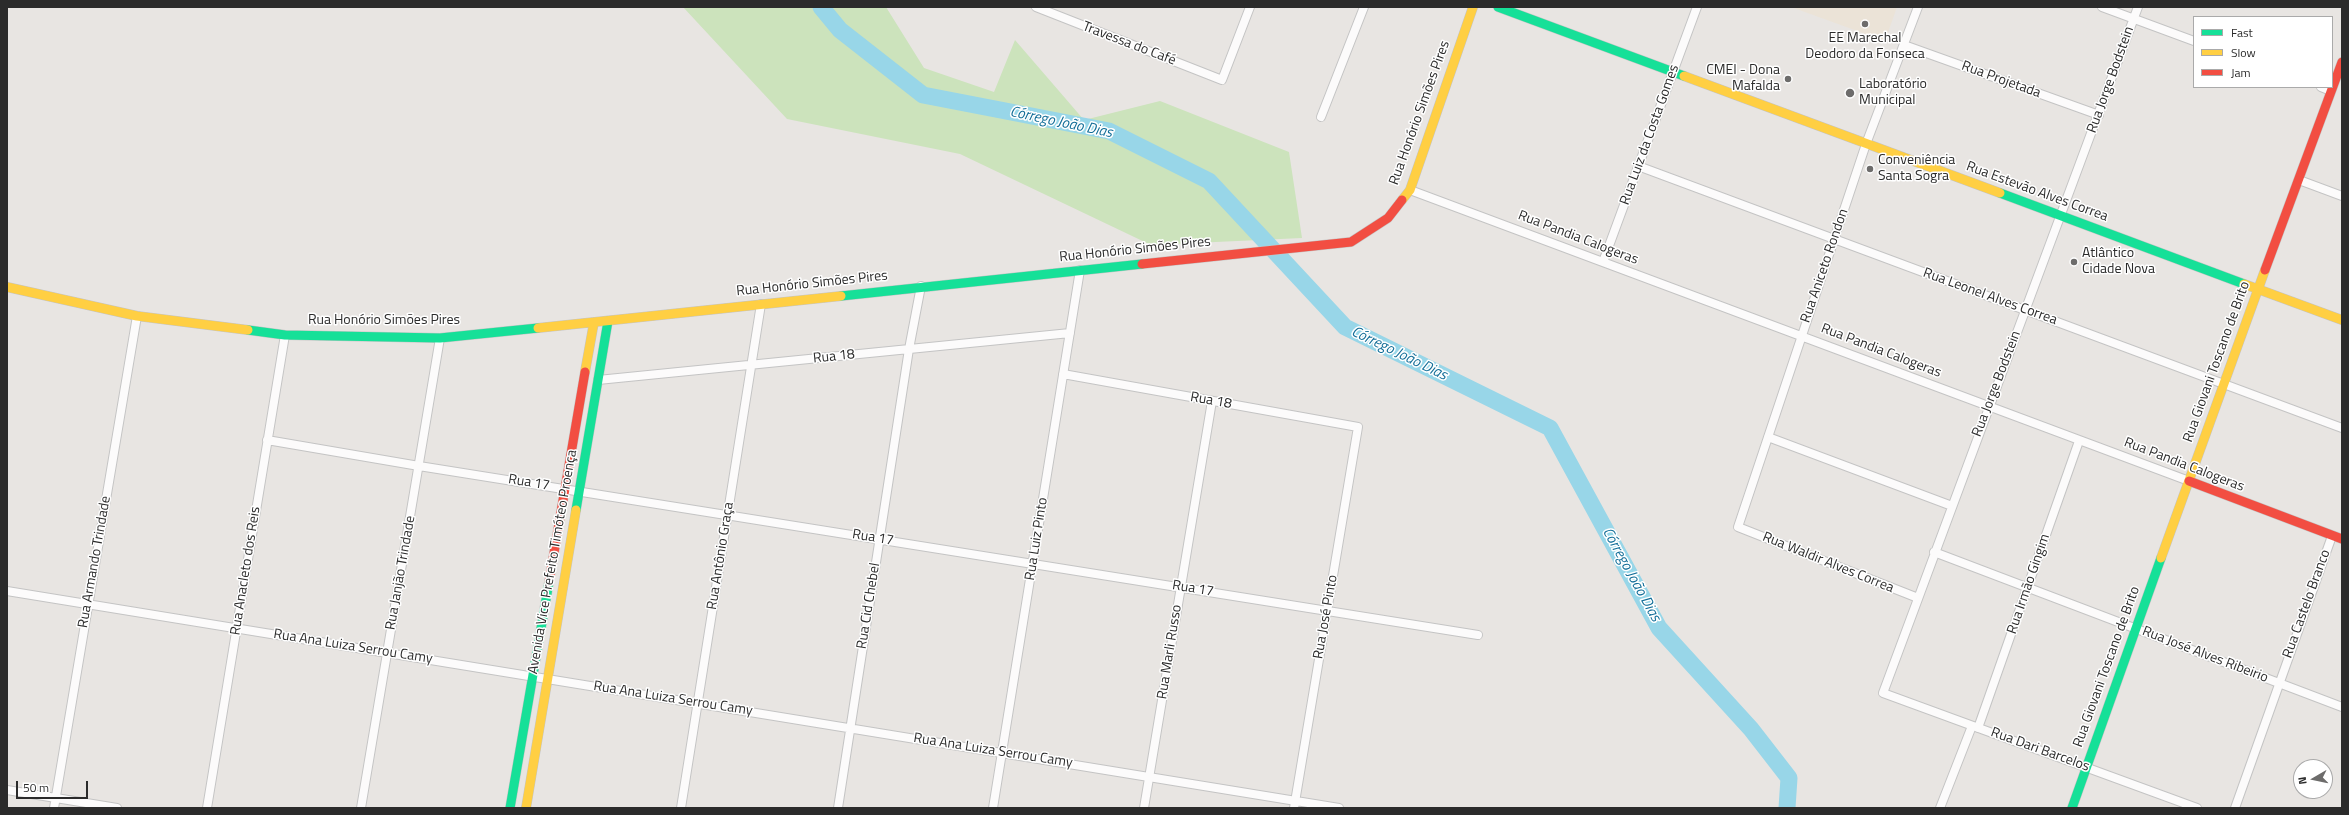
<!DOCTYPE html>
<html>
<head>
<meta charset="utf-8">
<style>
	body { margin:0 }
	#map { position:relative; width:2349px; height:815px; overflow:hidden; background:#e8e5e2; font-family:"Titillium Web",sans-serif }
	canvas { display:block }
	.frame { position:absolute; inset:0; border:8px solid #2b2b2b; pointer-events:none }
	.legend { position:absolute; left:2193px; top:16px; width:140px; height:72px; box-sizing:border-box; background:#fff; border:1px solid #aaa; margin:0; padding:5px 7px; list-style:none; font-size:12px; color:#2b2b2b }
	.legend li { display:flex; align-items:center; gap:8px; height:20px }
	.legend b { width:20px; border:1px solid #aaa }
	.north { position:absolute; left:2293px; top:759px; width:40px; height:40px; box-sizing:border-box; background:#fff; border:1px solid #aaa; border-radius:50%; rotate:261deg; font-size:11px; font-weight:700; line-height:16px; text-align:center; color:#2b2b2b }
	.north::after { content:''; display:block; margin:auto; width:14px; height:18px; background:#6d6c6b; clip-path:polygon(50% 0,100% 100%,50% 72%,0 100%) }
	.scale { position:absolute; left:16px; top:781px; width:72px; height:18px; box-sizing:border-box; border:2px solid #2b2b2b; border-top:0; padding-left:5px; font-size:12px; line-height:14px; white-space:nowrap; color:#2b2b2b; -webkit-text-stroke:3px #fff; paint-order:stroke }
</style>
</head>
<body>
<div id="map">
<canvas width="2349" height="815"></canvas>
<div class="frame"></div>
<ul class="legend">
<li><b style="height:5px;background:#16e098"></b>Fast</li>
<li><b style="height:5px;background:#ffcf43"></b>Slow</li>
<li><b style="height:5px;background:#f24e42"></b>Jam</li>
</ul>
<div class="north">N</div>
<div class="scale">50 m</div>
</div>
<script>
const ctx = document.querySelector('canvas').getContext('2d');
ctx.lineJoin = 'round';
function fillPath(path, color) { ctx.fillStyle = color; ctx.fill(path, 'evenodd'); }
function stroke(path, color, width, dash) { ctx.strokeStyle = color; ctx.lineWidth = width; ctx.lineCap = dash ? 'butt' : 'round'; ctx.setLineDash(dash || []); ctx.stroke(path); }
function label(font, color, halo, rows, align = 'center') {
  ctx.font = font + ' "Titillium Web",sans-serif'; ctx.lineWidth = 3; ctx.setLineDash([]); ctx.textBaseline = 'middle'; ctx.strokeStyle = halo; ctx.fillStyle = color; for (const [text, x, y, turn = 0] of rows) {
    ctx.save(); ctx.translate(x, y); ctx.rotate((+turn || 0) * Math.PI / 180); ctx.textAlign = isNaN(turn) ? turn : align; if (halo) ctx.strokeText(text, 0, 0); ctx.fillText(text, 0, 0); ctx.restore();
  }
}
fillPath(new Path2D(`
	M1791 7H1897L1885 41Z`), '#ebe3d7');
fillPath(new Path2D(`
	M683 7H886L924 68 994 92 1015 40 1084 120 1160 101 1289 152 1302 238 1151 245 960 154 787 119Z`), '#cce3bc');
stroke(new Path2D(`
	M821 7 840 30 923 95 1109 131 1209 181 1345 327 1550 428 1659 628 1751 729 1789 778 1787 808`), '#98d6e8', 17);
const street = new Path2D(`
	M1036 7 1222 80 1250 7
	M2102 7 2194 41
	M2138 7 1883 693 2197 808
	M1904 45 2099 115
	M2321 87 2331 91
	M1321 117 1364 7
	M1638 166 2342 428
	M2299 180 2342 196
	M1410 190 2189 481
	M1603 262 1697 7
	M1063 374 1358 427 1294 808
	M598 380 1070 333
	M1768 437 1952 506
	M267 440 419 466 1478 635
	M1934 552 2342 707
	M7 591 1339 808
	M1918 598 1738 527 1866 144 1918 7
	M1978 728 2079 441
	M7 790 117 808
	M54 808 137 316
	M207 808 285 335
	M361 808 440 338
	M681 808 761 304
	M838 808 909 349 921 286
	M993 808 1080 270
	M1144 808 1212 401
	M1940 808 1972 726
	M2235 808 2332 536`);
const fast = new Path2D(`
	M1498 7 1684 76
	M2000 193 2244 284
	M841 296 1142 264
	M248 330 285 335 440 338 538 328
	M576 510 608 321
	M510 808 549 582
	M2072 808 2161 558`);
const slow = new Path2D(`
	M1684 76 2000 193
	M1402 200 1410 190 1473 7
	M2244 284 2342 320
	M7 287 137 316 248 330
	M538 328 841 296
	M585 372 594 322
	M2161 558 2265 270
	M526 808 576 510`);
const jam = new Path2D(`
	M1142 264 1351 242 1388 218 1402 200
	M2265 270 2342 62
	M2189 481 2342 539
	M549 582 585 372`);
stroke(street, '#c4c4c4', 10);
stroke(fast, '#c4c4c4', 10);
stroke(slow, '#c4c4c4', 10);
stroke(jam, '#c4c4c4', 10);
stroke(street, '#fcfbfb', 8);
stroke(fast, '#16e098', 9);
stroke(slow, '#ffcf43', 9);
stroke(jam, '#f24e42', 9);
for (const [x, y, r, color] of [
	[1865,24,4,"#6d6c6b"],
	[1788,79,4,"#6d6c6b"],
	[1850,93,5,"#6d6c6b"],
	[1870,169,4,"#6d6c6b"],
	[2074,262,4,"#6d6c6b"]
]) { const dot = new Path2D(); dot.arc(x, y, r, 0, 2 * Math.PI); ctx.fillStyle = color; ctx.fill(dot); stroke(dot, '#fff', 1.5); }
label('14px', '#2b2b2b', '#fff', [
	["EE Marechal",1865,39,"center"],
	["Deodoro da Fonseca",1865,55,"center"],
	["CMEI - Dona",1780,71,"right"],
	["Mafalda",1780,87,"right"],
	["Laboratório",1859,85],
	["Municipal",1859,101],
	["Conveniência",1878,161],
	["Santa Sogra",1878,177],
	["Atlântico",2082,254],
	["Cidade Nova",2082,270]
], 'left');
label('14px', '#2b2b2b', '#fff', [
	["Travessa do Café",1129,44,21],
	["Rua Projetada",2001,80,20],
	["Rua Jorge Bodstein",2111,80,-70],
	["Rua Honório Simões Pires",1420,113,-70],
	["Rua Luiz da Costa Gomes",1650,135,-70],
	["Rua Estevão Alves Correa",2037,192,20],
	["Rua Pandia Calogeras",1578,238,21],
	["Rua Honório Simões Pires",1135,250,-6],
	["Rua Aniceto Rondon",1825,266,-71],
	["Rua Honório Simões Pires",812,284,-6],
	["Rua Leonel Alves Correa",1990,297,20],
	["Rua Honório Simões Pires",384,321],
	["Rua Pandia Calogeras",1881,351,21],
	["Rua 18",834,357,-6],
	["Rua Giovani Toscano de Brito",2217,362,-70],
	["Rua Jorge Bodstein",1997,384,-69],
	["Rua 18",1211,401,10],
	["Rua Pandia Calogeras",2184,465,21],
	["Rua 17",529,483,9],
	["Rua 17",873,538,9],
	["Rua Luiz Pinto",1037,539,-81],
	["Rua Antônio Graça",721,556,-81],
	["Rua Armando Trindade",95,562,-80],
	["Avenida Vice Prefeito Timóteo Proença",553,562,-80],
	["Rua Waldir Alves Correa",1828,563,22],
	["Rua Anacleto dos Reis",246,571,-81],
	["Rua Janjão Trindade",401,573,-80],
	["Rua Irmão Gingim",2029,584,-71],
	["Rua 17",1193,589,9],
	["Rua Castelo Branco",2307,604,-70],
	["Rua Cid Chebel",869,606,-81],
	["Rua José Pinto",1326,617,-80],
	["Rua Ana Luiza Serrou Camy",353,647,9],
	["Rua Marli Russo",1170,652,-81],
	["Rua José Alves Ribeirio",2205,655,21],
	["Rua Giovani Toscano de Brito",2107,667,-70],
	["Rua Ana Luiza Serrou Camy",673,699,9],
	["Rua Dari Barcelos",2040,750,20],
	["Rua Ana Luiza Serrou Camy",993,751,9]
]);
label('italic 15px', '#126e98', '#fff', [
	["Córrego João Dias",1061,123,12],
	["Córrego João Dias",1399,354,26],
	["Córrego João Dias",1631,575,61]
]);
</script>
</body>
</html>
